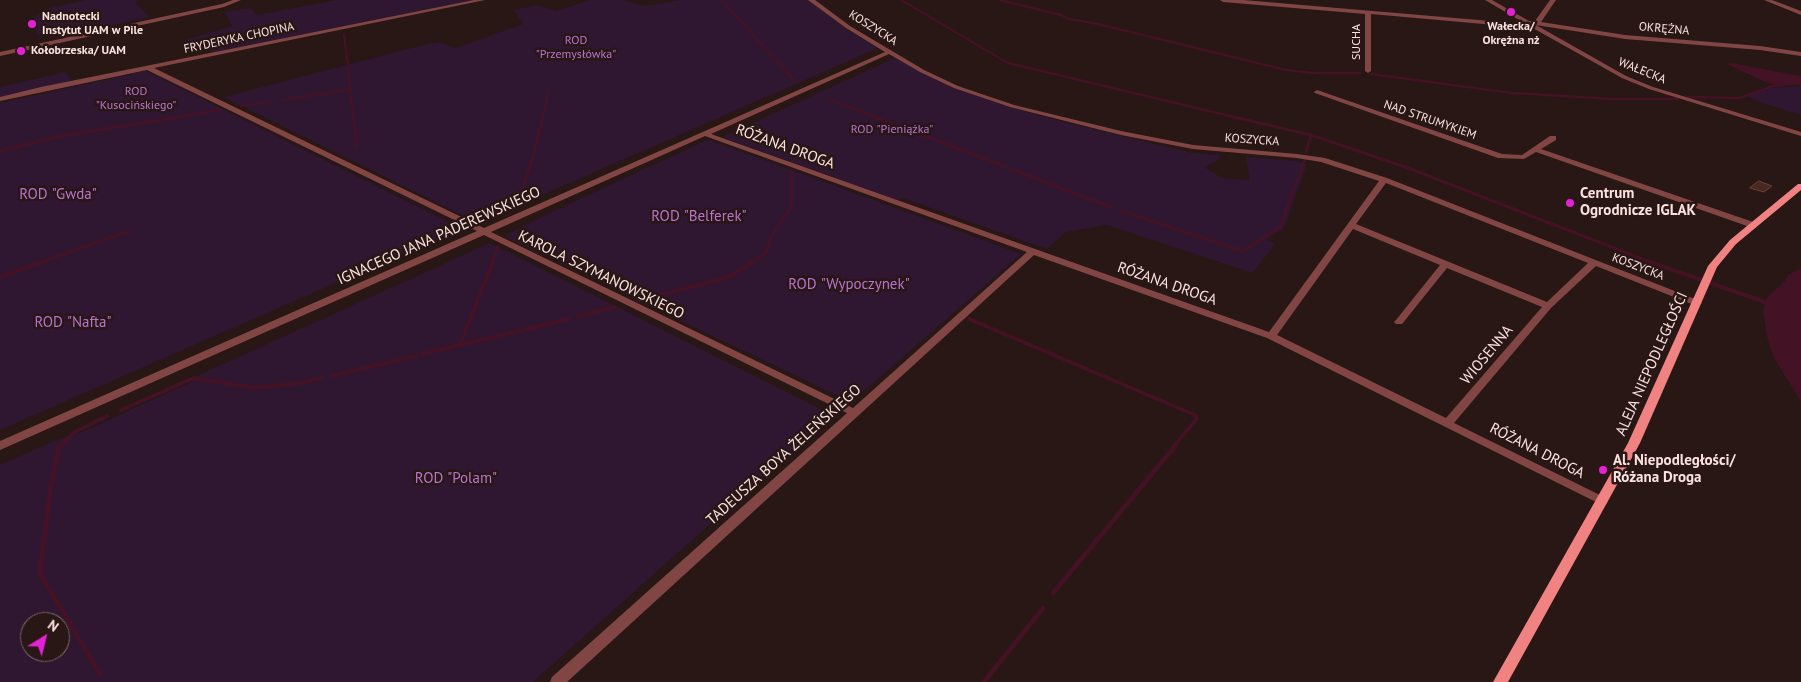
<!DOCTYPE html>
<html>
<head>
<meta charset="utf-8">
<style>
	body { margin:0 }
	#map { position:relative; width:1801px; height:682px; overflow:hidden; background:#281714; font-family:"PT Sans",sans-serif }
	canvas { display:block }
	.north { position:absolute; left:20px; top:612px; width:50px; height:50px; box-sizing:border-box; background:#281714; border:1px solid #7c6865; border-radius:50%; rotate:36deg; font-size:14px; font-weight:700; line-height:20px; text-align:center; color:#fbe1df }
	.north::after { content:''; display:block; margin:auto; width:18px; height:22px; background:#e421d4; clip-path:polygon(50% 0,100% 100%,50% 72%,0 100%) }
</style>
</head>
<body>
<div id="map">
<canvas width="1801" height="682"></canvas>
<div class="north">N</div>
</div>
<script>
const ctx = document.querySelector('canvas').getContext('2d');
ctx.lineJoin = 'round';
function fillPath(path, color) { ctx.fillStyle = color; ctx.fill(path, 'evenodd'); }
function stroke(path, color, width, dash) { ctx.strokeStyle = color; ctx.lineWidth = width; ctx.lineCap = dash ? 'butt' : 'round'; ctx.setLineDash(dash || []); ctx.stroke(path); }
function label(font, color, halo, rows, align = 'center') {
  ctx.font = font + ' "PT Sans",sans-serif'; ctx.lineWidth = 5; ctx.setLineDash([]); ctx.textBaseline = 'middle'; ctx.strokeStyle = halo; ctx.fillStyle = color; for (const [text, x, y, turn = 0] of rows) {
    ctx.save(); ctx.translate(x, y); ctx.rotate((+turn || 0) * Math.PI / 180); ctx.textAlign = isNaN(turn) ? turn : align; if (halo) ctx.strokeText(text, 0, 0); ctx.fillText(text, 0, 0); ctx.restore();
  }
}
fillPath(new Path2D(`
	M86 0H138L135 3 150 17 80 32C72 30 67 35 59 36 52 38 44 36 37 35L33 18 45 9Z
	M336 0H476L214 52 186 40 232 26 224 12 250 8 258 15Z
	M589 0H623L645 6 681 0H808L849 31 878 48 478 223 224 97 423 45 440 42 455 48 523 24 514 10 538 5 557 11Z
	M895 58C986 111 1091 127 1192 153L1219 155 1220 159 1204 167 1222 178 1250 180 1246 157 1295 161 1307 164 1284 228 1266 240 1275 244 1253 273 1107 225 1066 232 1047 249 903 198 897 200 722 137Z
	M146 71 461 228 0 430V103Z
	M65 72 73 81 0 97V87Z
	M1801 86V115L1759 102 1747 96 1771 88Z
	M705 141H712L1021 254 851 402 504 236 556 210Z
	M490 243 832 415 533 682H0V465L54 441 80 433 192 382 201 374ZM30 622H60V652H30Z`), '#301731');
fillPath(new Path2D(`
	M1731 63 1801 76V85L1782 86 1765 82 1727 64Z
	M1801 268V402C1784 370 1769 361 1765 323 1764 316 1762 310 1765 303 1769 290 1784 287 1788 275Z`), '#431224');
stroke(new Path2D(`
	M901 0 1008 63 1230 116
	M1000 0 1061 15 1069 19 1098 24 1286 70 1313 73H1360
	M723 2 796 82
	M344 35 349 74
	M1371 74 1512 93 1612 99H1678
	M349 77 351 99
	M1688 97 1740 98 1773 86 1784 85
	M829 99 873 116
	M284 100 351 89
	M352 102 353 116
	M241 106 271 102
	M184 116 219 110
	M543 116 549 92`), '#431224', 2.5);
stroke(new Path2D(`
	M353 115 355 130
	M870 115 1004 166
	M1225 115 1311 135 1408 168 1650 262
	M355 133 357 148
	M0 151 61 136 191 115
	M1306 152 1311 135
	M534 153 543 115
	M1011 169 1113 208
	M518 202 533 157
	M1122 211 1243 251 1280 227 1305 159
	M42 262 129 231
	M492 262 498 247
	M752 262 766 253 771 237 792 205V172`), '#431224', 3);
stroke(new Path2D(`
	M1647 261 1765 302
	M0 277 46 261
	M638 301 729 277 754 261
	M578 316 615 307
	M969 319 1195 415 1197 419 1173 447
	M460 345 493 261
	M422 354 569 319
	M332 376 416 356
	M121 410 194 378 254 388 301 383 322 378
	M59 447 75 432 107 416`), '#431224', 4);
stroke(new Path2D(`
	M52 480 59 446
	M51 485 40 569 43 579 100 674
	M1053 593 1175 446
	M984 682 1043 608`), '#431224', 5);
const building = new Path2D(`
	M1759 181 1772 186 1764 192 1750 188Z`);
fillPath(building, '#472922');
stroke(building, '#704137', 1);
fillPath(new Path2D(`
	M233 0H241L224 7 0 56V52L222 4Z
	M474 0H485L154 68 484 228 885 52 846 28 808 0H815L850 26 924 70 958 86 1014 105 1121 131 1193 145 1297 154 1325 158 1387 178 1700 301 1702 303 1697 306 1694 305 1596 266 1551 308 1454 423 1606 498 1608 501 1606 504 1602 505 1267 338 1034 255 567 682H550L552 677 847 413 484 235 0 450V441L477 231 147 70 0 101V97L41 87ZM889 54 920 72 954 88 1010 107 1121 135 1193 149 1297 158 1321 162 1379 181 1269 332 711 134ZM705 136 1027 252 853 408 491 232ZM1386 183 1588 263 1547 302 1356 224ZM1353 229 1440 265 1396 320 1394 322 1396 324H1402L1447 268 1542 307 1446 418 1277 335Z
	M1220 0H1243L1526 24 1485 0H1492L1529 21H1535L1550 0H1556L1541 22 1625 35 1760 46 1801 52V56L1760 50 1625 39 1536 25 1626 76 1653 87 1801 132V136L1649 89 1622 78 1531 27 1528 28 1371 14V71L1368 73 1365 71V14L1223 2Z
	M1764 0H1772L1801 11V15Z
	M1317 90 1502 154 1522 155 1550 136H1556V140L1541 149 1756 223 1757 225 1753 228 1750 227 1536 152 1524 159 1498 158 1315 93 1314 92Z`), '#814644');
fillPath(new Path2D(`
	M1798 184H1801V190L1736 244 1717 267 1640 443 1508 682H1493L1628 443 1708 266 1730 240Z`), '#f08281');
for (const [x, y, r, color] of [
	[1511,12,5,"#e421d4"],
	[32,24,5,"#e421d4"],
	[21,51,5,"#e421d4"],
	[1570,203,5,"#e421d4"],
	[1603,470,5,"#e421d4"]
]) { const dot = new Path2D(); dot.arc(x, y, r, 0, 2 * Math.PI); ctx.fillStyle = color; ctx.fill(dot); stroke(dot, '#281714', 2); }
label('bold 12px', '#fbe1df', '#281714', [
	["Nadnotecki",42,17],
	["Instytut UAM w Pile",42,31],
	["Wałecka/",1511,27,"center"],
	["Okrężna nż",1511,41,"center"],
	["Kołobrzeska/ UAM",31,51]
], 'left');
label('12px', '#fbe1df', '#281714', [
	["KOSZYCKA",873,28,32],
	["OKRĘŻNA",1664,29,5],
	["FRYDERYKA CHOPINA",239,38,-12],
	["SUCHA",1357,42,-90],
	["WAŁECKA",1642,71,22],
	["NAD STRUMYKIEM",1430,120,19],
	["KOSZYCKA",1252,140,4],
	["KOSZYCKA",1638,267,21]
]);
label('12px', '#ba72d4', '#281714', [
	["ROD",576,41],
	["\"Przemysłówka\"",576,55],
	["ROD",136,92],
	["\"Kusocińskiego\"",136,106],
	["ROD \"Pieniążka\"",892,130]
]);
label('15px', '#fbe1df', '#281714', [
	["RÓŻANA DROGA",785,147,20],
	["IGNACEGO JANA PADEREWSKIEGO",439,236,-24],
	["KAROLA SZYMANOWSKIEGO",601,275,26],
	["RÓŻANA DROGA",1167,284,19],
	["WIOSENNA",1487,355,-50],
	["ALEJA NIEPODLEGŁOŚCI",1652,364,-66],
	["RÓŻANA DROGA",1537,451,27],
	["TADEUSZA BOYA ŻELEŃSKIEGO",784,455,-42]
]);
label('bold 15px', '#fbe1df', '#281714', [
	["Centrum",1580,194],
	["Ogrodnicze IGLAK",1580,211],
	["Al. Niepodległości/",1613,461],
	["Różana Droga",1613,478]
], 'left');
label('15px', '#ba72d4', '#281714', [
	["ROD \"Gwda\"",58,195],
	["ROD \"Belferek\"",699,217],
	["ROD \"Wypoczynek\"",849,285],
	["ROD \"Nafta\"",73,323],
	["ROD \"Polam\"",456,479]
]);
</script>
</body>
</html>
